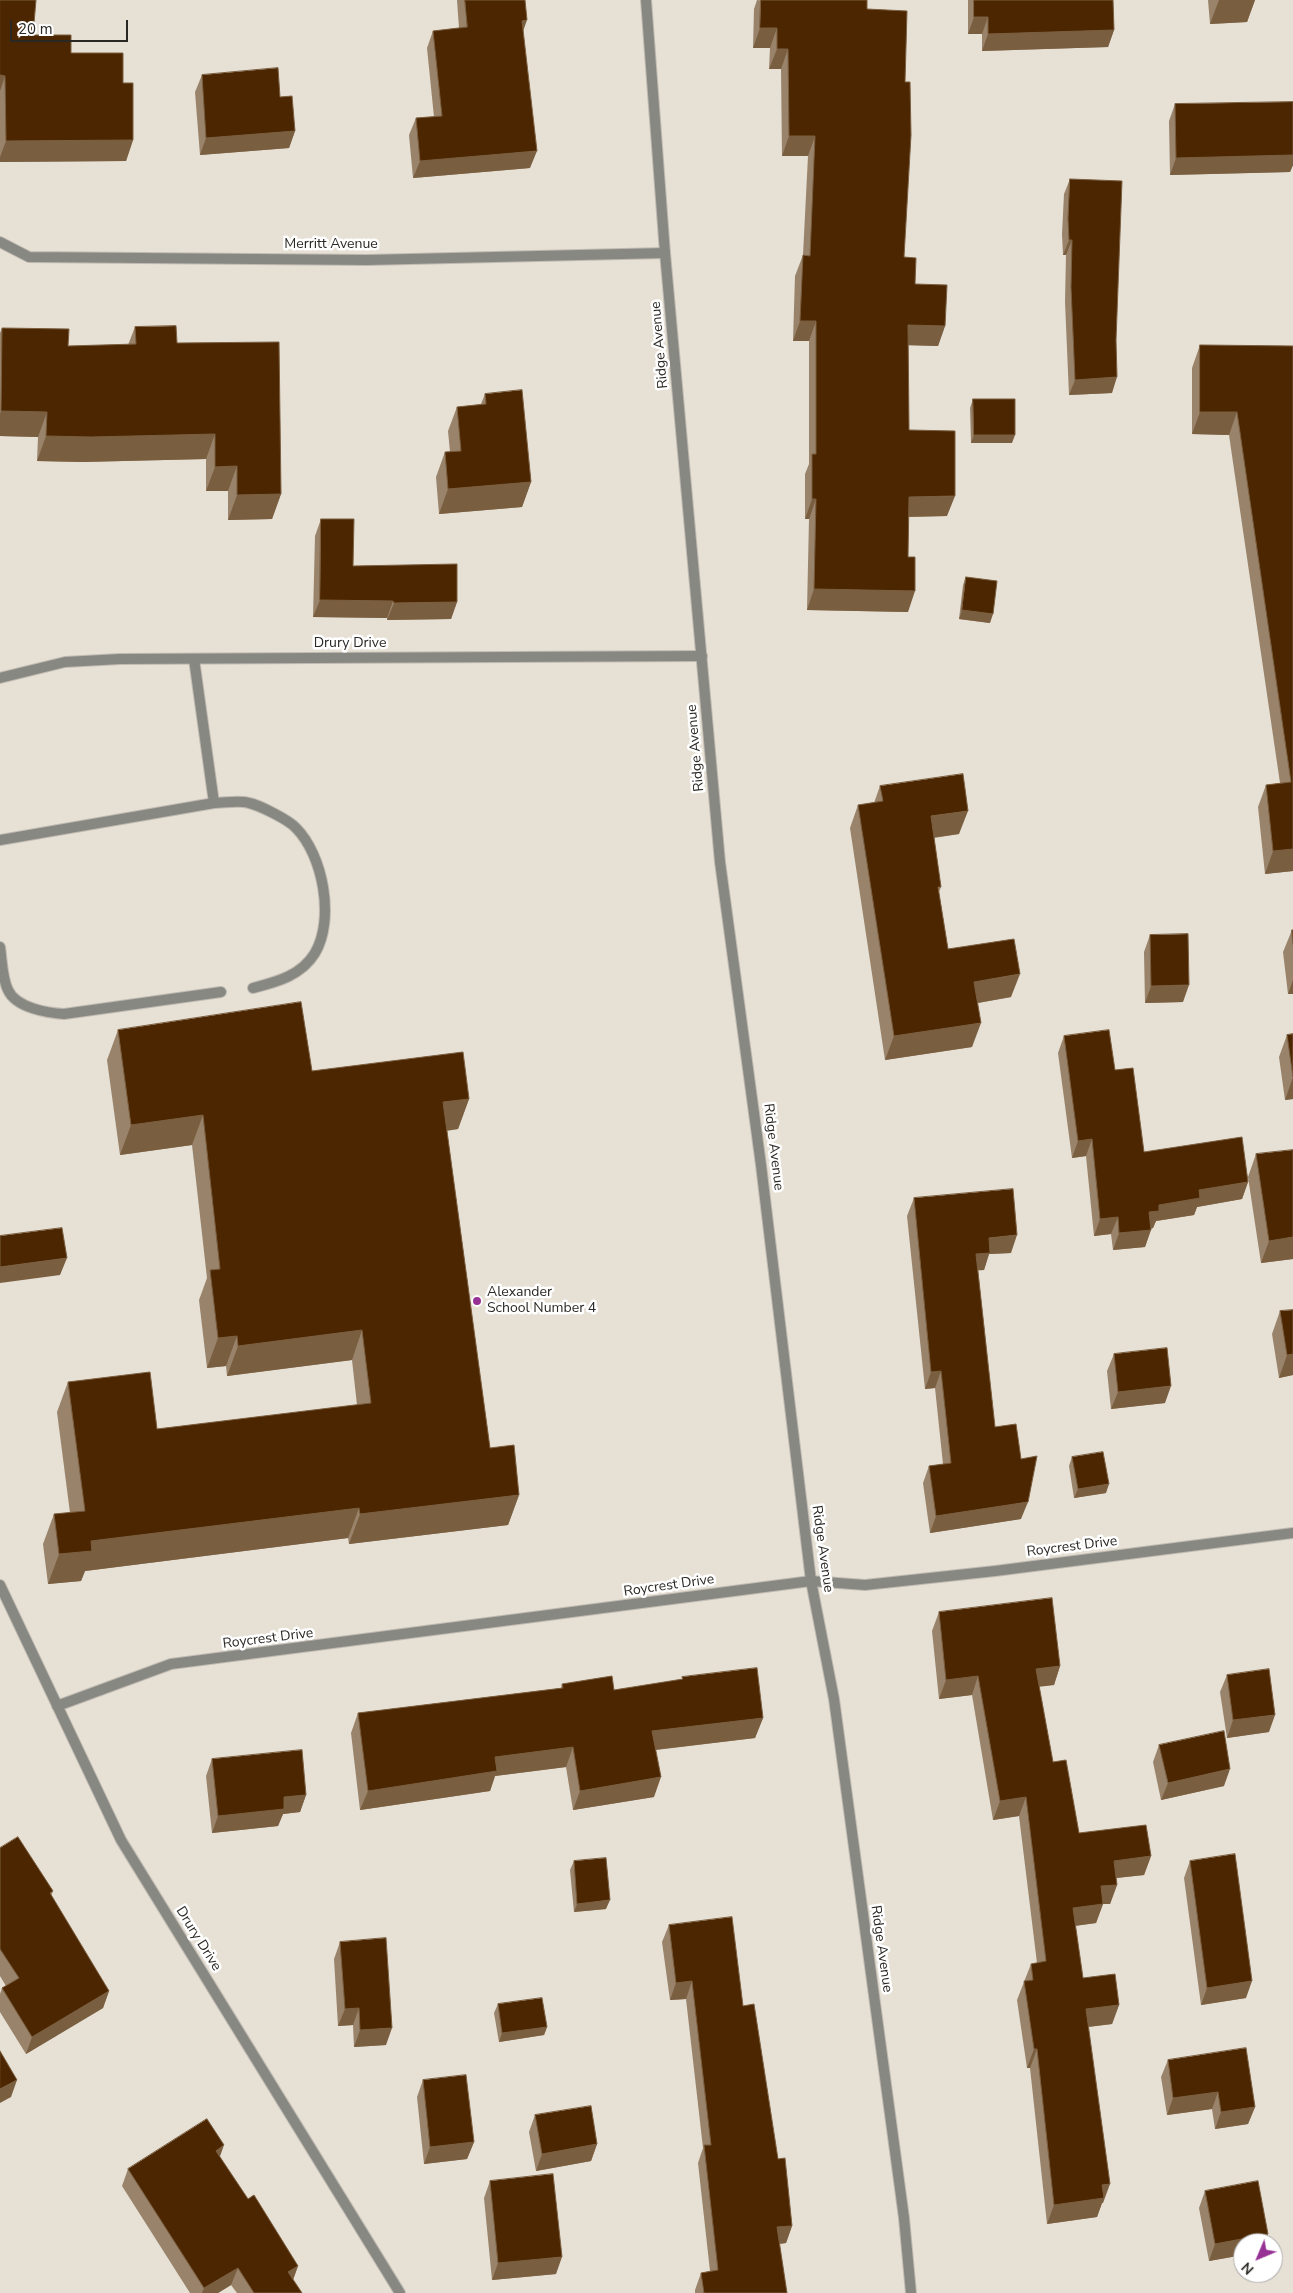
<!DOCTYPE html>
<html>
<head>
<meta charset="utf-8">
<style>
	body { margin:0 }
	#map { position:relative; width:1293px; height:2293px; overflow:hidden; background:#e6e0d5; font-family:"Nunito Sans",sans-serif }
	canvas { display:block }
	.north { position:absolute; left:1233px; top:2233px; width:50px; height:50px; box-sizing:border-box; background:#fff; border:1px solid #aaa9a7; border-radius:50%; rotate:225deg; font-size:14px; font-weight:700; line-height:20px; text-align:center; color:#2a2824 }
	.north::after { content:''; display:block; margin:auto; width:18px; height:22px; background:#963195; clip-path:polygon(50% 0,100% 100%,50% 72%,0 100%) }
	.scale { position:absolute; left:10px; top:20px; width:118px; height:22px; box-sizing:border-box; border:2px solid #2a2824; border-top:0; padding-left:6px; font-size:15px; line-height:18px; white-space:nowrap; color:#2a2824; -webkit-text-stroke:4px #fff; paint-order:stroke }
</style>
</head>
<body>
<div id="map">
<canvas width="1293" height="2293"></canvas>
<div class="north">N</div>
<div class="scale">20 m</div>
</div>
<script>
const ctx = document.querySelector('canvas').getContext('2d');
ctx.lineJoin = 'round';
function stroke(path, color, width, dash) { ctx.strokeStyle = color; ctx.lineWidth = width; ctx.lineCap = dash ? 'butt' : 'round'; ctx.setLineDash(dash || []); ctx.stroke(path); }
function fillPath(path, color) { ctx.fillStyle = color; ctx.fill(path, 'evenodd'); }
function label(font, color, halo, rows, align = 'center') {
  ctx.font = font + ' "Nunito Sans",sans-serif'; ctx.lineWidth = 5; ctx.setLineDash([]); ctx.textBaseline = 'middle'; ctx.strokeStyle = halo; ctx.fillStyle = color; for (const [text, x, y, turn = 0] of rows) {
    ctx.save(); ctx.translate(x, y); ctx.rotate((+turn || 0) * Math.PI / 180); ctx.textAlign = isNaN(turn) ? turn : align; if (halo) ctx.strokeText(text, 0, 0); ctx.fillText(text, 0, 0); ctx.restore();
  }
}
const service = new Path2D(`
	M214 803C225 803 239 800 249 803 259 805 289 820 296 828 323 855 335 919 315 953 301 976 276 982 253 988
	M0 840 214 803 194 659
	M0 947C2 960 2 978 8 990 16 1008 48 1013 64 1014L221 992`);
const minor = new Path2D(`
	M0 242 29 257 367 260 665 253
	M0 678 65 662 120 659 702 656
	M0 1585 121 1840 400 2293
	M57 1706 171 1664 811 1581 865 1585 995 1571 1293 1533`);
const tertiary = new Path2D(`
	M646 0 665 253 720 862 761 1165 811 1581 834 1699 904 2218 911 2293`);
stroke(service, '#c0bbb2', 12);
stroke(minor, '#c0bbb2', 12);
stroke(tertiary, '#c0bbb2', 12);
stroke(service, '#888883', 10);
stroke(minor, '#888883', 10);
stroke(tertiary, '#888883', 10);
fillPath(new Path2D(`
	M0 0 33 35 71 53 123 83 133 140 126 161 0 162Z
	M457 0H525L523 32 530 168 413 178 409 135 416 118 434 117 427 48 433 31 459 28Z
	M757 0 867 9 905 82 904 257 915 284 945 326 938 346 908 345 909 430 947 516 908 517V612L807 610 809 519H805V474L809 464V341H793L795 276 803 255 808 156H782L781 69H769L770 48H753L754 9Z
	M968 0H1113L1114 30 1108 47 982 51V34H968Z
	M1208 0H1255L1247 22 1210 24Z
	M202 75 280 97 295 131 289 148 200 155 195 92Z
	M1293 102V165L1290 172 1170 175 1169 121 1175 104Z
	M1070 179 1116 340 1112 393 1069 395 1065 302 1066 255H1063L1062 234 1064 194Z
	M135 327 177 343 281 494 272 519 228 520V491H206V459L82 462 37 461 38 437 0 436V333L2 328 68 346 128 345Z
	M1200 345 1293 346V871L1265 874 1258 807 1266 785 1280 783 1229 435 1192 434V368Z
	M485 394 531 482 522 507 439 514 436 477 445 452H450L448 431 457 407 481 404Z
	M973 399 1012 443H971L970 408Z
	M321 519 353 566 457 602 451 619 387 620V618L313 617 315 536Z
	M966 577 990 623 959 619 963 585Z
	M880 786 959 834 934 838 941 887 939 892 948 949 1011 997 978 1003 972 1047 885 1060 850 828 858 805 874 803Z
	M1292 930H1293V994H1288L1283 952Z
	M1150 935 1183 1002 1145 1003 1144 952Z
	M118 1030 312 1071 469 1099 458 1129 447 1131 490 1448 519 1495 508 1525 349 1544 348 1538 85 1571 81 1581 48 1584 43 1544 54 1514 70 1513 57 1412 68 1382 157 1429 357 1405 352 1360 227 1376 226 1366 207 1368 199 1300 207 1278 192 1145 120 1155 107 1060Z
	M1293 1034V1099L1285 1100 1279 1057 1287 1035Z
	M1064 1036 1115 1070 1144 1152 1248 1182 1242 1199 1197 1207 1194 1215 1156 1221 1153 1228 1151 1229 1145 1247 1113 1250 1111 1234 1094 1236 1086 1156 1072 1158 1058 1053Z
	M1256 1154 1293 1259 1261 1263 1248 1177Z
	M914 1198 1011 1253 989 1254 984 1270H978L995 1427 1021 1519 930 1533 923 1483 929 1466 943 1464 935 1388 925 1389 907 1216Z
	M1280 1311 1293 1375 1279 1378 1272 1334Z
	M1114 1354 1165 1403 1111 1409 1107 1371Z
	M1072 1457 1106 1493 1074 1498 1069 1466Z
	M939 1612 1060 1666 1054 1685 1039 1686 1053 1762 1079 1833 1151 1856 1144 1875 1116 1878 1117 1885 1110 1904H1103L1096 1923 1075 1926 1083 1978 1119 2005 1112 2024 1088 2027 1103 2203H1102L1097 2217 1047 2224 1030 2068H1027L1017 2000 1031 1964 1037 1963 1019 1816 993 1820 972 1695 939 1699 932 1631Z
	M1227 1675 1269 1732 1227 1738 1220 1692Z
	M682 1677 763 1718 755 1738 656 1750 654 1797 573 1810 566 1767 495 1776 490 1791 360 1810 351 1733 358 1713 561 1688 562 1684 614 1690 682 1680Z
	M1159 1745 1224 1786 1161 1800 1153 1762Z
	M212 1759 306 1795 300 1812 283 1814 278 1826 212 1833 206 1776Z
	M0 1848 53 1891 51 1896 109 1991 103 2008 26 2054 0 2012V1994L2 1988 6 1986 0 1976Z
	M574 1861 606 1909 574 1912 570 1870Z
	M1190 1861 1246 1998 1201 2005 1184 1878Z
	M669 1925 743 2006 778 2159 792 2226 786 2243 779 2244 787 2293H695V2290L701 2273 710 2271 698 2163 703 2148 686 1999 670 2000 662 1942Z
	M340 1942 386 2045 354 2047 353 2025 338 2026 334 1959Z
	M498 2004 547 2027 544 2035 499 2042 494 2013Z
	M1168 2060 1255 2107 1248 2124 1215 2129 1212 2109 1167 2115 1161 2077Z
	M423 2080 474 2142 467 2159 424 2164 417 2097Z
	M535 2115 597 2144 591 2161 536 2171 529 2132Z
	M220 2157 248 2199 298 2266 293 2279 302 2293H237L231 2285 218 2293H190L122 2186 128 2169Z
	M490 2181 556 2274 492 2280 484 2198Z
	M1205 2191 1268 2234 1265 2243H1243V2255L1209 2261 1199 2208Z`), '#99836a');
fillPath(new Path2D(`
	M1219 0H1255L1247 22 1210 24Z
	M974 17H988L982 34H968Z
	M527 20 521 37 522 21Z
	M760 28H777L770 48H753Z
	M1114 30 1108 47 982 51 988 34Z
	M777 49H788L781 69H769Z
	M0 75 5 76 0 91Z
	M295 131 289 148 200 155 206 138Z
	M789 136H815L808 156H782Z
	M133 140 126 161 0 162V157L6 141Z
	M537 151 530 168 413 178 420 161Z
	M1293 155V165L1290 172 1170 175 1176 158Z
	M1069 240H1072L1066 255H1063Z
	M800 321H816L809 341H793Z
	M908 325 945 326 938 346 900 345Z
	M1117 377 1112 393 1069 395 1075 380Z
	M1 411 47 412 38 437 0 436V414Z
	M1200 412H1237L1229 435 1192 434Z
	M215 434 206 459 82 462 37 461 46 436Z
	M974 435H1015L1012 443H971Z
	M237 466 228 491H206L215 467Z
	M531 482 522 507 439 514 448 489Z
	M281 494 272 519 228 520 237 495Z
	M955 496 947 516 901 517 909 497Z
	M812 499H816L809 519H805Z
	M814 589 915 591 908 612 807 610Z
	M320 600 393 601 387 618 313 617Z
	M457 602 451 619 387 620 394 603Z
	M962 610 993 614 990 623 959 619Z
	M968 811 959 834 923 839 931 816Z
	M1293 849V871L1265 874 1273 851Z
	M1020 974 1011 997 966 1005 974 982Z
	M1293 980V994H1288Z
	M1189 985 1183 1002 1145 1003 1151 986Z
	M981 1023 972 1047 885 1060 894 1036Z
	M1293 1077V1099L1285 1100Z
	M469 1099 458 1129 433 1132 443 1102Z
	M203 1115 192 1145 120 1155 131 1125Z
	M1092 1139 1086 1156 1072 1158 1078 1141Z
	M1248 1182 1242 1199 1197 1207 1194 1215 1156 1221 1153 1228 1143 1229 1149 1212 1159 1205 1199 1190Z
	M1118 1217 1111 1234 1094 1236 1100 1219Z
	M1151 1230 1145 1247 1113 1250 1119 1233Z
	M1017 1235 1011 1253 989 1254 984 1270 970 1271 976 1254 989 1238Z
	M1293 1237V1259L1261 1263 1269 1241Z
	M67 1258 60 1275 0 1283V1267Z
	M362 1330 352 1360 227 1376 238 1346Z
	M237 1336 226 1366 207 1368 218 1338Z
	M1293 1354V1375L1279 1378 1287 1355Z
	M941 1371 935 1388 925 1389 931 1372Z
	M1171 1386 1165 1403 1111 1409 1118 1392Z
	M1109 1484 1106 1493 1074 1498 1078 1489Z
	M519 1495 508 1525 349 1544 360 1514Z
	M1028 1502 1021 1519 930 1533 936 1516Z
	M359 1508 348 1538 85 1571 81 1581 48 1584 59 1554 91 1541Z
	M1060 1666 1054 1685 1029 1688 1036 1669Z
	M978 1676 972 1695 939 1699 946 1680Z
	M1275 1715 1269 1732 1227 1738 1233 1720Z
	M763 1718 755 1738 645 1751 652 1731Z
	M573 1747 566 1767 495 1776 490 1791 360 1810 368 1791 495 1757Z
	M1230 1769 1224 1786 1161 1800 1168 1783Z
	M661 1777 654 1797 573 1810 580 1791Z
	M306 1795 300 1812 283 1814 278 1826 212 1833 218 1816 284 1797Z
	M1026 1797 1019 1816 993 1820 1000 1801Z
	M1151 1856 1144 1875 1107 1879 1114 1861Z
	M1117 1885 1110 1904H1103L1096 1923 1066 1927 1073 1908 1101 1886Z
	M610 1900 606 1909 574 1912 577 1904Z
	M692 1981 686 1999 670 2000 676 1983Z
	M1252 1981 1246 1998 1201 2005 1207 1988Z
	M109 1991 103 2008 26 2054 32 2037Z
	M1119 2005 1112 2024 1079 2028 1086 2009Z
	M359 2008 353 2025 338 2026 345 2009Z
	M547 2027 544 2035 499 2042 502 2033Z
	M392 2028 386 2045 354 2047 360 2030Z
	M1034 2049H1037L1030 2068H1027Z
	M17 2080 11 2097 0 2103V2089Z
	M1218 2092 1212 2109 1167 2115 1173 2098Z
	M1255 2107 1248 2124 1215 2129 1221 2112Z
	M474 2142 467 2159 424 2164 430 2147Z
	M597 2144 591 2161 536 2171 542 2154Z
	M224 2145 218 2162 216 2151Z
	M1110 2184 1103 2203H1102L1097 2217 1047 2224 1054 2205 1102 2185Z
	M792 2226 786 2243 771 2245 777 2227Z
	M1268 2234 1265 2243H1243V2255L1209 2261 1215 2244Z
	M562 2257 556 2274 492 2280 498 2263Z
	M298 2266 292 2283 288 2272Z
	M238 2268 231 2285 218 2293H202L204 2288Z`), '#7a5e40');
const building = new Path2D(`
	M0 0H36L33 35H71V53H123V83H133V140L6 141 5 76 0 75Z
	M465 0H525L527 20 522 21 537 151 420 161 416 118 442 116 433 31 467 27Z
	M761 0H867V9L907 11 905 82H910L911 135 904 257 916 258 915 284 947 285 945 326 908 325 909 430 955 431V496L909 497 908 557H915V591L814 589 816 499H812V454H816V321H800L803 255 810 256 815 136H789L788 49H777V28H760Z
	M974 0H1113L1114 30 988 34V17H974Z
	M278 68 280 97 292 96 295 131 206 138 202 75Z
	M1293 102V155L1176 158 1175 104Z
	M1070 179 1122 181 1116 340 1117 377 1075 380 1071 287 1072 240H1069L1068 219Z
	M176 326 177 343 279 342 281 494 237 495V466L215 467V434L91 437 46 436 47 412 1 411 2 328 69 329 68 346 136 344 135 327Z
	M1200 345 1293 346V849L1273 851 1266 785 1291 782 1237 412H1200Z
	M522 390 531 482 448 489 445 452 461 451 457 407 486 404 485 394Z
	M973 399H1015V435H974Z
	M321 519H354L353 566 457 564V602L394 603 393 601 320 600Z
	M966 577 997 581 993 614 962 610Z
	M963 774 968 811 931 816 941 887H938L948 949 1014 939 1020 974 974 982 981 1023 894 1036 858 805 883 801 880 786Z
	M1292 930H1293V944Z
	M1188 934 1189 985 1151 986 1150 935Z
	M301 1002 312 1071 463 1052 469 1099 443 1102 490 1448 514 1445 519 1495 360 1514 359 1508 91 1541 92 1551 59 1554 54 1514 85 1511 68 1382 150 1372 157 1429 371 1403 362 1330 238 1346 237 1336 218 1338 210 1270 220 1269 203 1115 131 1125 118 1030Z
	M1109 1030 1115 1070 1133 1068 1144 1152 1242 1137 1248 1182 1199 1190 1200 1198 1159 1205V1211L1149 1212 1151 1230 1119 1233 1118 1217 1100 1219 1092 1139 1078 1141 1064 1036Z
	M1293 1034V1077L1287 1035Z
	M1293 1150V1237L1269 1241 1256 1154Z
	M1013 1189 1017 1235 989 1238 990 1253 976 1254 995 1427 1016 1424 1021 1459 1037 1456 1028 1502 936 1516 929 1466 951 1463 941 1371 931 1372 914 1198Z
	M62 1228 67 1258 0 1267V1236Z
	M1293 1310V1354L1287 1355 1280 1311Z
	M1167 1348 1171 1386 1118 1392 1114 1354Z
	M1103 1452 1109 1484 1078 1489 1072 1457Z
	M1052 1598 1060 1666 1036 1669 1053 1762 1066 1760 1079 1833 1146 1825 1151 1856 1114 1861 1117 1885 1101 1886 1103 1904 1073 1908 1083 1978 1115 1974 1119 2005 1086 2009 1110 2184 1102 2185 1104 2198 1054 2205 1037 2049H1034L1024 1981 1033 1980 1031 1964 1046 1961 1026 1797 1000 1801 978 1676 946 1680 939 1612Z
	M757 1668 763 1718 652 1731 661 1777 580 1791 573 1747 495 1757 497 1771 368 1791 358 1713 563 1688 562 1684 612 1676 614 1690 683 1679 682 1677Z
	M1269 1669 1275 1715 1233 1720 1227 1675Z
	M1224 1731 1230 1769 1168 1783 1159 1745Z
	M302 1750 306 1795 284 1797V1809L218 1816 212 1759Z
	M18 1837 53 1891 50 1893 109 1991 32 2037 2 1988 19 1978 0 1949V1848Z
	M1235 1854 1252 1981 1207 1988 1190 1861Z
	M606 1858 610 1900 577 1904 574 1861Z
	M732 1917 743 2006 754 2004 778 2159 785 2158 792 2226 777 2227 787 2293H704L701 2273 718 2270 704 2145H711L692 1981 676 1983 669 1925Z
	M386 1938 392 2028 360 2030 359 2008 345 2009 340 1942Z
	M542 1998 547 2027 502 2033 498 2004Z
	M1246 2048 1255 2107 1221 2112 1218 2092 1173 2098 1168 2060Z
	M0 2051 17 2080 0 2089Z
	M466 2075 474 2142 430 2147 423 2080Z
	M591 2106 597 2144 542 2154 535 2115Z
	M207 2119 224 2145 216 2151 248 2199 254 2195 298 2266 288 2272 302 2293H254L238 2268 204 2288 128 2169Z
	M553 2174 562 2257 498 2263 490 2181Z
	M1258 2181 1268 2234 1215 2244 1205 2191Z`);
fillPath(building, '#4c2600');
stroke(building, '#7a5e40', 1);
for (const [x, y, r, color] of [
	[477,1301,5,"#963195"]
]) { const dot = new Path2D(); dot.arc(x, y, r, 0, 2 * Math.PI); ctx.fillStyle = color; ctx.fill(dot); stroke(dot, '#fff', 2); }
label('14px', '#2a2824', '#fff', [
	["Merritt Avenue",331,245],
	["Ridge Avenue",660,345,-95],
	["Drury Drive",350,644],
	["Ridge Avenue",696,748,-95],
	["Ridge Avenue",773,1147,83],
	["Roycrest Drive",1072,1547,-7],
	["Ridge Avenue",822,1549,82],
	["Roycrest Drive",669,1586,-8],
	["Roycrest Drive",268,1639,-7],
	["Drury Drive",198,1939,58],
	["Ridge Avenue",881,1949,82]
]);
label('14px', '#2a2824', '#fff', [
	["Alexander",487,1293],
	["School Number 4",487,1309]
], 'left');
</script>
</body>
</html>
